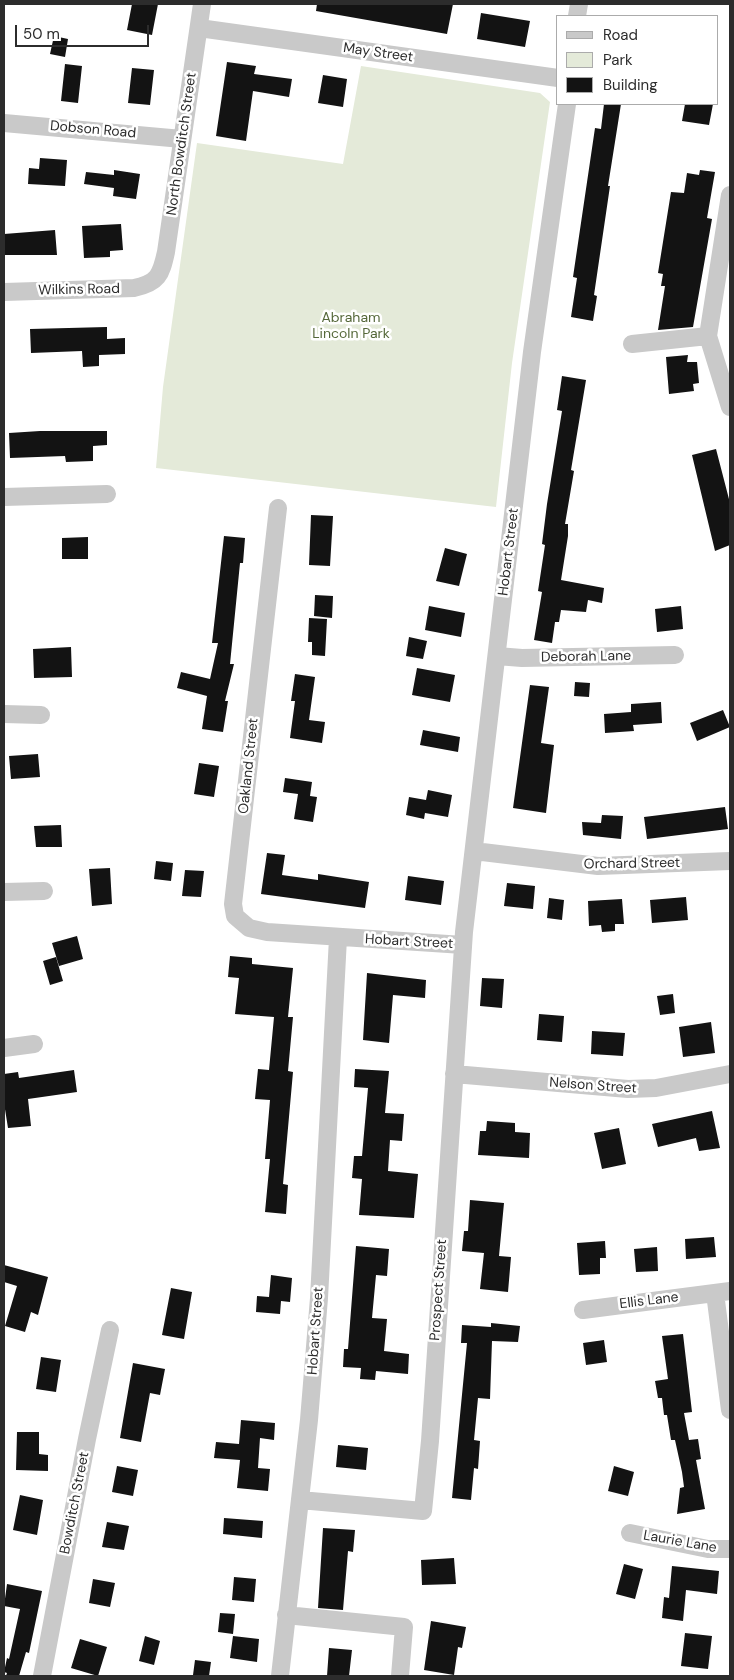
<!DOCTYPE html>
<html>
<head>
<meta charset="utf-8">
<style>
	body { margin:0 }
	#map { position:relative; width:734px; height:1680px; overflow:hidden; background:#fff; font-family:"DM Sans",sans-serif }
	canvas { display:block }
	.frame { position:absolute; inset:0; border:5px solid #2c2c2c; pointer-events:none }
	.legend { position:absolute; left:556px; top:15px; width:162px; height:90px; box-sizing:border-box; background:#fff; border:1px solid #ababab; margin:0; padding:6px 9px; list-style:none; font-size:15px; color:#2c2c2c }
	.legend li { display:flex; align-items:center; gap:10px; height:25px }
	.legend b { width:25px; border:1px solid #ababab }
	.scale { position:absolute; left:15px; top:25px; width:134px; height:22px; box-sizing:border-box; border:2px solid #2c2c2c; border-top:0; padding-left:6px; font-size:15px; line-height:18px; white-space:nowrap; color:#2c2c2c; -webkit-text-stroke:4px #fff; paint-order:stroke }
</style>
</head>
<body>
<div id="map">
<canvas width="734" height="1680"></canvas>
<div class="frame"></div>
<ul class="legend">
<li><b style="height:6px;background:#c9c9c9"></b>Road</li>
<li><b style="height:14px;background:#e4ead9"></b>Park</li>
<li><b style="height:14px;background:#131313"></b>Building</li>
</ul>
<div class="scale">50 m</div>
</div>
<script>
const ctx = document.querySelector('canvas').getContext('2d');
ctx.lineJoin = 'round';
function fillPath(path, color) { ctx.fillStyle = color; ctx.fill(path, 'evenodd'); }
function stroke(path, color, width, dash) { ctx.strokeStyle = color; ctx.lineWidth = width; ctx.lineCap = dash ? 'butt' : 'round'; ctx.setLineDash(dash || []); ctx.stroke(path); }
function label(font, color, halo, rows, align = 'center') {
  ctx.font = font + ' "DM Sans",sans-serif'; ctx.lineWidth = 5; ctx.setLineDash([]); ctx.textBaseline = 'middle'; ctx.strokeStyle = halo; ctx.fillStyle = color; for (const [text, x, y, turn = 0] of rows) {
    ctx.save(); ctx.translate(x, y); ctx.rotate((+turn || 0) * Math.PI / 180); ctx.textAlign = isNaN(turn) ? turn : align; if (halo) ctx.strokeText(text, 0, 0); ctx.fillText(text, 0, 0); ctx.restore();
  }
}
fillPath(new Path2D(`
	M361 66 540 93 550 102 512 363 496 507 156 468 163 387 197 143 343 164Z`), '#e4ead9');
fillPath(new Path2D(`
	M132 4H158L152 35 127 30Z
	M317 4H453L447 34 316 11Z
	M481 13 530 21 525 47 477 39Z
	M54 36 68 39 65 57 50 54Z
	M227 62 256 66 254 74 292 79 289 97 253 91 246 141 216 136Z
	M65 64 82 66 78 103 61 101Z
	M132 68 154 70 150 105 128 103Z
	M323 75 347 79 343 107 318 103Z
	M604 104H621L608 186H610L594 295 597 296 593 321 571 317 577 278 573 277 595 128 601 129Z
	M685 104H713L709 125 682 121Z
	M40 158 67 160 65 186 28 184 29 168 39 169Z
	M114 170 140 174 136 199 113 196 114 188 84 184 86 172 114 175Z
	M700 170 715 172 707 218 712 219 693 327 658 330 665 286H661L663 274 658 273 671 192 684 193 687 173 699 175Z
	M121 224 123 250 110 251V257L84 258 82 226Z
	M55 230 57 255H4V234Z
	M107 327V339L125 338V354L99 355V366L83 367 82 351 31 353 30 329Z
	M688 355 687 362H697L699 383 693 384 694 391 669 394 666 357Z
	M562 376 586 380 571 470 574 471 565 524H568V536L561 580 604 588 602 603 588 600 586 612 561 610 559 622H555L552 643 534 640 542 592 538 591 545 545 542 544 547 504 562 411 557 410Z
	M40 431H107V445L93 446V461L66 462 65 456 10 458 9 433Z
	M716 449 730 503V545L715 551 692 455Z
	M311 515 333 516 330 566 309 565Z
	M224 536 245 538 243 563H240L230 664H234L225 701H228L223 732 202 729 207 696 177 688 181 672 210 679 218 643H212Z
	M88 537V559H62V538Z
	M445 548 467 554 459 586 436 581Z
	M315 595 333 596 332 618 314 616Z
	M429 606 465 613 461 637 425 630Z
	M681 606 683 629 657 632 655 609Z
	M309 618 327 619 325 656 312 655V642H308Z
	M409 637 427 641 423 659 406 656Z
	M71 647 72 677 34 678 33 649Z
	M417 668 455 675 450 702 412 695Z
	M295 674 315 677 309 720 325 722 322 743 290 738 295 701H291Z
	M575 682 590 683 589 697 574 696Z
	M530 685 549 687 541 743 554 745 546 813 513 808Z
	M661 702 662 723 633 725 634 731 605 733 604 714 631 712V704Z
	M723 710 730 727 697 741 690 723Z
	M423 730 460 737 458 752 420 745Z
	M38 754 40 777 11 779 9 756Z
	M199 763 219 766 214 797 194 794Z
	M285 778 312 782 310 796 317 797 313 822 294 819 298 794 283 792Z
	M428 790 452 795 448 817 425 813 424 819 406 815 409 797 426 800Z
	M725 807 728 829 647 839 644 817Z
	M602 815 623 816 621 839 583 835 582 822 601 823Z
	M61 825 62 847H36L34 826Z
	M267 853 285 855 282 875 318 880V874L369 882 365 908 261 894Z
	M156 861 173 863 171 881 154 879Z
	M110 868 112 904 92 906 89 869Z
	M185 870 204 871 201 897 182 896Z
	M408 876 444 881 441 905 405 900Z
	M507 883 535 886 533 909 504 906Z
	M686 897 688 920 652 923 650 900Z
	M549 898 564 900 562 920 547 918Z
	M622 899 624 924H615V931L602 932 601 925 589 926 588 901Z
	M77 936 83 959 59 966 52 943Z
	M230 956 252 958V964L293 968 288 1017H293L288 1071 293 1072 283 1184 288 1185 286 1214 265 1212 270 1159H265L270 1100 255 1099 258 1069 269 1070 274 1017 235 1014 239 978 228 977Z
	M56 957 63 981 50 985 43 961Z
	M367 973 426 980 425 998 393 995 389 1043 363 1040Z
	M482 978 504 979 502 1008 480 1006Z
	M673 994 675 1013 660 1015 657 996Z
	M539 1014 564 1016 562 1042 537 1040Z
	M711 1022 715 1053 683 1057 679 1027Z
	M592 1031 625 1033 623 1056 591 1054Z
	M355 1069 389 1071 385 1113 404 1114 402 1141 390 1140 388 1171 418 1174 414 1218 359 1215 362 1179 352 1178 354 1156H362L368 1088 354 1087Z
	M74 1070 77 1092 28 1099 31 1126 8 1128 4 1103V1074L18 1072 19 1078Z
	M712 1111 720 1148 699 1151 696 1138 658 1147 652 1124Z
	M487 1121 515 1123V1132L530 1133 529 1158 478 1155 480 1131H486Z
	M619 1128 626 1164 602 1169 594 1133Z
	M470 1200 504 1203 499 1256 511 1257 508 1292 480 1289 484 1253 462 1251 464 1231H468Z
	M714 1237 716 1257 686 1259 685 1239Z
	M605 1241 606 1258H600V1274L579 1275 577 1243Z
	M356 1246 389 1249 387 1276 376 1275 372 1318 387 1319 384 1351 409 1354 408 1374 376 1371 375 1380 360 1379 361 1368 343 1367 344 1349H348Z
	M657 1247 658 1271 636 1272 634 1249Z
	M4 1265 48 1277 38 1315 31 1312 25 1332 5 1326 17 1286 4 1282Z
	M271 1275 292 1278 290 1302 281 1301 280 1314 256 1312 257 1296 269 1297Z
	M171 1288 192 1292 184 1339 162 1335Z
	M491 1323 520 1326 518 1342 492 1341 490 1399 478 1398 474 1440 480 1441 478 1469 474 1468 471 1500 452 1498 467 1343H461L462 1325 491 1327Z
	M683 1334 692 1412 684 1413 689 1440 698 1439 701 1459 696 1460 705 1509 677 1514 680 1488 684 1487 682 1472 675 1440H671L667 1415H664L662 1398H658L655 1381 668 1379 662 1336Z
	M604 1340 607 1362 586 1365 583 1343Z
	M41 1357 61 1360 56 1392 36 1389Z
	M133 1363 165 1369 160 1395 150 1393 141 1442 120 1438Z
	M241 1420 275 1423 274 1440 260 1438 258 1468 270 1469 268 1491 237 1488 240 1460 214 1458 216 1442 239 1444Z
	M17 1432H39V1454L48 1455V1471L16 1470Z
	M338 1445 368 1448 366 1470 336 1467Z
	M117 1466 138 1470 133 1496 112 1492Z
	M614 1466 634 1472 628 1496 608 1491Z
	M20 1495 43 1500 37 1535 13 1530Z
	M224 1518 263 1521 262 1538 223 1534Z
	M107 1522 129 1526 124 1550 102 1547Z
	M323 1528 355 1530 353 1552 348 1551 343 1610 318 1608Z
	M454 1558 456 1584 422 1585 421 1560Z
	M624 1564 643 1569 635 1599 616 1594Z
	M672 1566 719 1571 717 1594 686 1590 683 1621 662 1618 664 1597 669 1598Z
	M234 1577 256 1579 254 1602 232 1600Z
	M93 1579 115 1583 110 1607 89 1603Z
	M7 1584 42 1591 29 1653 26 1652 19 1676H6L7 1673 4 1672 7 1658 9 1659 20 1609 4 1606Z
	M220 1613 235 1614 233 1634 218 1632Z
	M431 1621 466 1627 462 1648 458 1647 454 1675 424 1670Z
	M685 1633 712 1636 708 1669 681 1666Z
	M145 1636 160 1641 154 1665 139 1661Z
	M233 1636 259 1639 257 1662 230 1658Z
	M80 1639 107 1647 98 1676 71 1668Z
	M329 1648 352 1650 349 1676H327Z
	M195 1660 211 1662 209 1676 193 1675Z`), '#131313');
stroke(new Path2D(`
	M577 16 579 4
	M199 28 558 78
	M4 123 182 139
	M730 195 708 336 730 407
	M4 292 134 288C158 283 161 275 166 252L202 4
	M632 344 708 336
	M4 497 107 494
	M278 508 233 904 235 916 249 928 267 932 463 945
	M497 656 522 658 675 655
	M4 714 41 715
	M474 851 598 866 730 861
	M4 892 44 891
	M4 1048 34 1044
	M454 1074 628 1089 656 1088 730 1074
	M715 1293 730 1410
	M583 1310 730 1291
	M300 1500 423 1511 430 1441 464 932 532 352 567 104
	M630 1533 708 1549H730
	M286 1615 404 1627 400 1676
	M42 1676 87 1439 110 1330
	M280 1676 309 1420 319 1298 338 938`), '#c9c9c9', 18);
label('14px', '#2c2c2c', '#fff', [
	["May Street",378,53,8],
	["Dobson Road",93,130,5],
	["North Bowditch Street",182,144,-82],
	["Wilkins Road",79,290,-1],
	["Hobart Street",509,552,-83],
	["Deborah Lane",586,657,-1],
	["Oakland Street",249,766,-84],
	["Orchard Street",632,864,-1],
	["Hobart Street",409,942,3],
	["Nelson Street",593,1086,4],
	["Prospect Street",439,1290,-86],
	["Ellis Lane",649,1301,-7],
	["Hobart Street",316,1331,-86],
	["Bowditch Street",75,1503,-79],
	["Laurie Lane",680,1542,10]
]);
label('14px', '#55683a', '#fff', [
	["Abraham",351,318],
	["Lincoln Park",351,334]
]);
</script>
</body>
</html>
